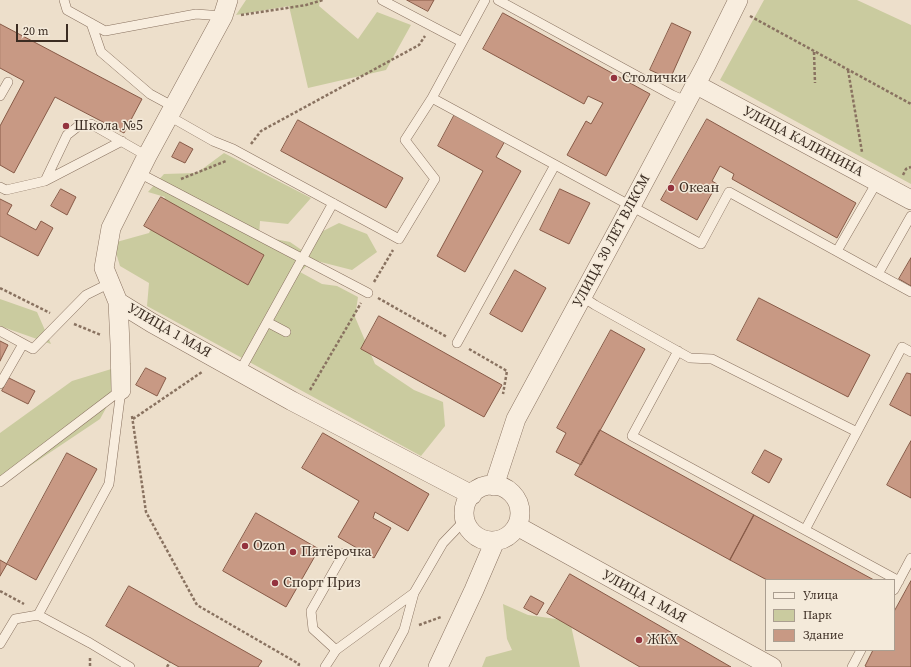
<!DOCTYPE html>
<html>
<head>
<meta charset="utf-8">
<style>
	body { margin:0 }
	#map { position:relative; width:911px; height:667px; overflow:hidden; background:#eddfcb; font-family:"Source Serif 4",serif }
	canvas { display:block }
	.legend { position:absolute; left:765px; top:579px; width:130px; height:72px; box-sizing:border-box; background:#f4eada; border:1px solid #aa9e90; margin:0; padding:5px 7px; list-style:none; font-size:12px; color:#3b2c22 }
	.legend li { display:flex; align-items:center; gap:8px; height:20px }
	.legend b { width:20px; border:1px solid #aa9e90 }
	.scale { position:absolute; left:16px; top:24px; width:52px; height:18px; box-sizing:border-box; border:2px solid #3b2c22; border-top:0; padding-left:5px; font-size:12px; line-height:14px; white-space:nowrap; color:#3b2c22; -webkit-text-stroke:3px #f4eada; paint-order:stroke }
</style>
</head>
<body>
<div id="map">
<canvas width="911" height="667"></canvas>
<ul class="legend">
<li><b style="height:5px;background:#f8edde"></b>Улица</li>
<li><b style="height:11px;background:#cacb9f"></b>Парк</li>
<li><b style="height:11px;background:#c89984"></b>Здание</li>
</ul>
<div class="scale">20 m</div>
</div>
<script>
const ctx = document.querySelector('canvas').getContext('2d');
ctx.lineJoin = 'round';
function fillPath(path, color) { ctx.fillStyle = color; ctx.fill(path, 'evenodd'); }
function stroke(path, color, width, dash) { ctx.strokeStyle = color; ctx.lineWidth = width; ctx.lineCap = dash ? 'butt' : 'round'; ctx.setLineDash(dash || []); ctx.stroke(path); }
function label(font, color, halo, rows, align = 'center') {
  ctx.font = font + ' "Source Serif 4",serif'; ctx.lineWidth = 3; ctx.setLineDash([]); ctx.textBaseline = 'middle'; ctx.strokeStyle = halo; ctx.fillStyle = color; for (const [text, x, y, turn = 0] of rows) {
    ctx.save(); ctx.translate(x, y); ctx.rotate((+turn || 0) * Math.PI / 180); ctx.textAlign = isNaN(turn) ? turn : align; if (halo) ctx.strokeText(text, 0, 0); ctx.fillText(text, 0, 0); ctx.restore();
  }
}
fillPath(new Path2D(`
	M246 0H320L319 6 358 39 377 12 411 25 386 70 308 88 289 6 236 15Z
	M764 0H857L911 25V184L720 80Z
	M224 153 311 198 288 224 260 221 259 236 290 242 306 253 317 234 339 223 367 234 377 252 352 270 313 260 300 272 322 284 337 286 358 297 355 317 375 364 414 390 443 402 445 426 421 456 147 306 149 283 120 266 113 243 149 233 165 197 148 192 164 174 197 173Z
	M0 299 37 312 51 344 0 326Z
	M131 363 100 419 0 486V433L72 381Z
	M503 604 528 615 570 621 580 667H482L486 657 512 650 507 639Z`), '#cacb9f');
const building = new Path2D(`
	M407 0H434L428 11Z
	M503 13 650 94 606 176 567 155 586 121 591 124 603 103 588 96 584 104 483 49Z
	M672 23 691 32 670 79 650 70Z
	M0 24 142 99 124 133 55 97 14 173 0 165V126L24 81 0 68Z
	M455 114 505 141 496 157 521 171 465 272 437 256 483 171 438 146Z
	M707 119 856 203 837 238 732 179 734 174 720 166 712 181 717 184 697 220 661 200Z
	M298 120 403 178 386 208 281 151Z
	M180 142 193 149 185 163 172 157Z
	M61 189 76 197 67 215 51 206Z
	M560 189 590 203 569 244 540 230Z
	M161 197 264 255 248 285 144 226Z
	M0 199 12 205 7 214 36 230 41 221 53 228 38 256 0 236Z
	M911 258V286L899 279Z
	M515 270 546 288 522 332 490 314Z
	M759 298 870 355 848 397 737 340Z
	M379 316 502 385 484 417 361 349Z
	M611 330 645 349 581 465 556 452 566 433 557 428Z
	M0 341 8 345 0 361Z
	M146 368 166 378 157 396 136 385Z
	M907 373 911 374V416L890 405Z
	M9 378 35 391 28 404 2 391Z
	M600 430 754 515 730 560 575 475Z
	M323 433 429 494 408 531 375 512 373 518 391 528 374 558 338 537 359 501 302 468Z
	M911 441V498L887 485Z
	M765 450 782 459 769 483 752 473Z
	M67 453 97 469 36 580 7 564Z
	M256 513 319 549 286 607 223 571Z
	M754 515 874 580H767L730 560Z
	M0 560 7 564 0 576Z
	M570 574 731 667H640L547 613Z
	M911 581V667H867L865 666 873 650H894V612Z
	M129 586 262 661 258 667H179L106 626Z
	M531 596 544 603 537 615 524 608Z`);
fillPath(building, '#c89984');
stroke(building, '#875a47', 1);
const lane = new Path2D(`
	M64 0 67 10 105 31 196 14 223 16
	M382 0 462 42
	M485 0 432 98 701 244 729 192 878 274
	M498 0 672 95 686 101
	M91 23 101 52 150 94 174 107
	M0 96 8 82
	M169 116 213 141 233 149 399 239 435 179 405 140 432 98
	M139 173 368 293
	M45 181 122 141
	M0 187 6 190 45 181 67 135 81 124H91L147 156
	M911 216 878 274 911 292
	M837 251 877 182
	M583 297 595 305 690 358 712 359 857 432
	M267 322 286 332
	M0 331 33 349 86 295 110 283
	M457 343 555 165
	M678 351 632 436 899 581
	M240 371 333 203
	M0 384 23 344
	M121 390 109 484 38 615 90 643 130 667
	M0 482 121 390
	M805 530 902 347 911 352
	M894 590 911 558
	M0 644 15 619 38 615
	M336 650 313 629 311 611 344 553
	M325 667 336 650 414 593 443 543 465 520
	M384 667 404 630 414 593
	M852 667 861 650`);
const street = new Path2D(`
	M228 0 223 16 147 156 111 228 104 268 118 302 152 323 292 401 472 495
	M695 84 911 200
	M118 302 120 344 121 390
	M464 513a28 28 0 1 1 56 0a28 28 0 1 1-56 0Z
	M494 486 516 419 631 206 706 65 738 0
	M517 526 772 667
	M438 667 474 590 495 541`);
stroke(lane, '#897260', 10);
stroke(street, '#897260', 20);
stroke(new Path2D(`
	M241 15 306 5 323 0
	M750 16 911 104
	M814 52 815 83
	M848 70 862 152
	M251 144 261 131 419 45 425 36
	M903 175 906 169 911 167
	M181 179 226 161
	M374 282 393 250
	M0 288 50 313
	M378 298 447 337
	M74 324 101 335
	M469 349 507 371 503 394
	M310 390 361 303
	M132 416 146 512 197 605 299 664 298 667
	M133 419 202 372
	M0 591 24 604
	M419 625 441 617
	M90 658V667
	M167 667 170 662`), '#897260', 2.5, [3, 2]);
stroke(lane, '#f8edde', 9);
stroke(street, '#f8edde', 19);
for (const [x, y, r, color] of [
	[614,78,4,"#94333e"],
	[66,126,4,"#94333e"],
	[671,188,4,"#94333e"],
	[245,546,4,"#94333e"],
	[293,552,4,"#94333e"],
	[275,583,4,"#94333e"],
	[639,640,4,"#94333e"]
]) { const dot = new Path2D(); dot.arc(x, y, r, 0, 2 * Math.PI); ctx.fillStyle = color; ctx.fill(dot); stroke(dot, '#f4eada', 1.5); }
label('14px', '#3b2c22', '#f4eada', [
	["Столички",622,78],
	["Школа №5",74,126],
	["Океан",679,188],
	["Ozon",253,546],
	["Пятёрочка",301,552],
	["Спорт Приз",283,583],
	["ЖКХ",647,640]
], 'left');
label('14px', '#3b2c22', '#f4eada', [
	["УЛИЦА КАЛИНИНА",803,142,28],
	["УЛИЦА 30 ЛЕТ ВЛКСМ",612,241,-62],
	["УЛИЦА 1 МАЯ",169,331,30],
	["УЛИЦА 1 МАЯ",644,597,29]
]);
</script>
</body>
</html>
